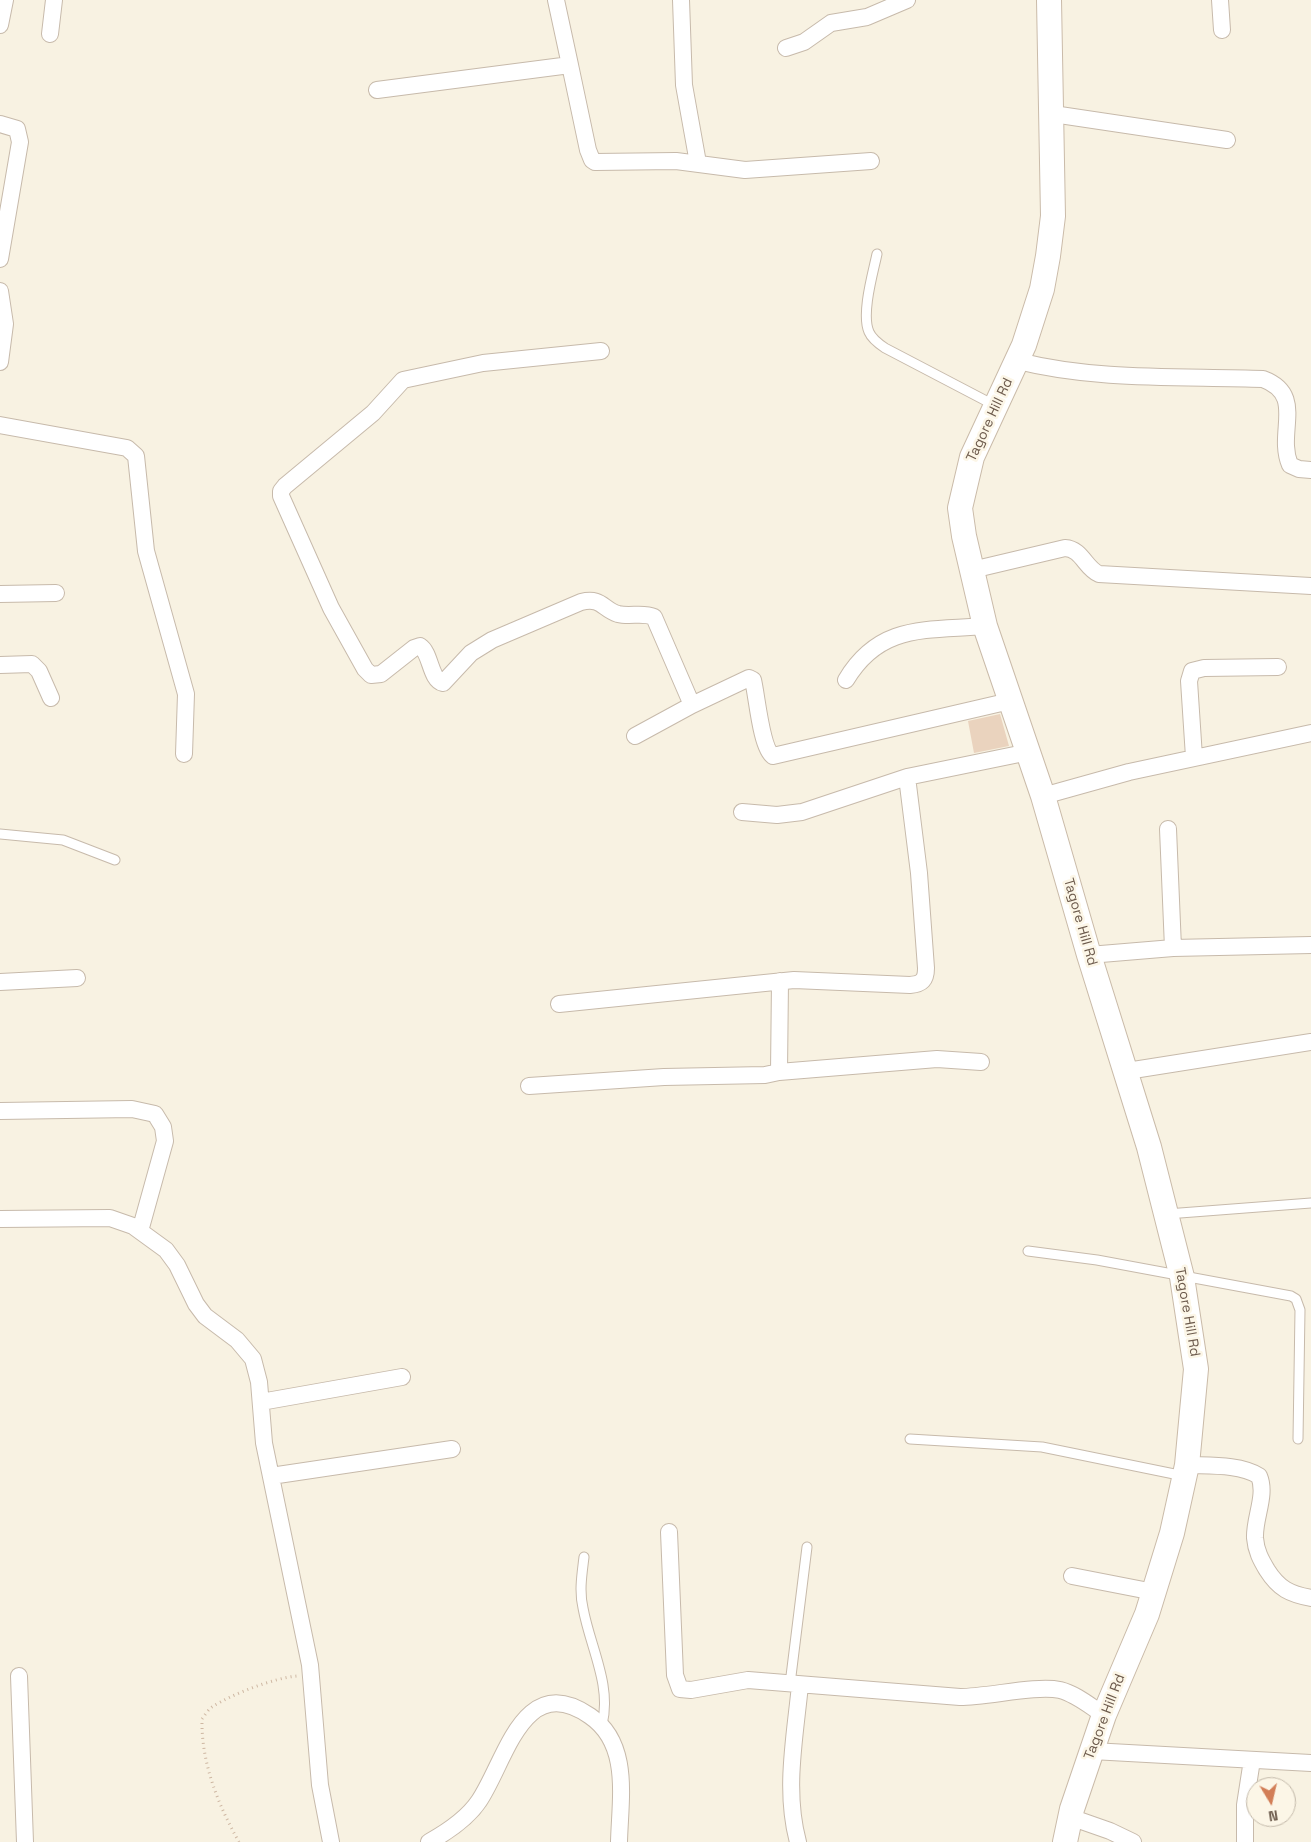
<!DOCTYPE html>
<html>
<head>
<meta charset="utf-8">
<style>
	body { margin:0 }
	#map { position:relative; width:1311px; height:1842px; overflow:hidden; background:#f8f2e2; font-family:"Space Grotesk",sans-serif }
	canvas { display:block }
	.north { position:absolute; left:1246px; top:1777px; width:50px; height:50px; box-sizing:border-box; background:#fcf6e7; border:1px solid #c2b8a9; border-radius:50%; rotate:171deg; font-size:14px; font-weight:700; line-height:20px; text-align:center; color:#6c5a4c }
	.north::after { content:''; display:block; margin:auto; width:18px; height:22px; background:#d27e57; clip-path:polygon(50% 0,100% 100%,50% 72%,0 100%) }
</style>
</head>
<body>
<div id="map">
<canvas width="1311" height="1842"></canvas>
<div class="north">N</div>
</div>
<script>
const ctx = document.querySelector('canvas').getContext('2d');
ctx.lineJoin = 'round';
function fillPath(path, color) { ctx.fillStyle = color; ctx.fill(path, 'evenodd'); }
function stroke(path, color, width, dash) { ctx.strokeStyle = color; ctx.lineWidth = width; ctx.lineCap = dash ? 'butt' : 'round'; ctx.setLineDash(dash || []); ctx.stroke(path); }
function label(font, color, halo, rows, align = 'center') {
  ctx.font = font + ' "Space Grotesk",sans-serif'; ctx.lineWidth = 5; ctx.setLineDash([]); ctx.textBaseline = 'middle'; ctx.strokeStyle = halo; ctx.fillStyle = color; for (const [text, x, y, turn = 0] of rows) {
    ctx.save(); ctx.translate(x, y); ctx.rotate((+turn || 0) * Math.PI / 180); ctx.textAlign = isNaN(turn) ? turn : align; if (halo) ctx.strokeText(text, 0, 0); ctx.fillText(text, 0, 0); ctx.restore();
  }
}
fillPath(new Path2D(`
	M1000 714 1009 746 974 753 968 721Z`), '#ead3be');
const lane = new Path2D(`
	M877 254C873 273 861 314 869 332 872 339 879 344 885 348L994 405
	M0 834 63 840 115 860
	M1167 1214 1311 1203
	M1028 1251 1097 1260 1291 1296 1296 1299 1300 1310 1298 1439
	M910 1439 1042 1447 1184 1476
	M584 1557C582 1574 579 1591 583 1608 590 1647 612 1685 602 1725
	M790 1684 807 1547`);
const street = new Path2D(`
	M681 0 684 85 698 163
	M1220 0 1222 30
	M0 25 5 0
	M50 34 54 0
	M786 48 804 42 831 23 867 17 907 0
	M570 65 588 150 592 160 595 162 676 161 745 170 871 161
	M377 90 570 65 556 0
	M1053 114 1227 140
	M0 124 17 129 20 142 0 259
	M0 291 5 324 0 362
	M601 351 483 363 403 380 373 413 285 486 281 491V496L331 608 365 669 371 675 381 674 414 648 420 646C431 653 430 680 443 683L471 653 492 640 581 602C602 597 602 609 618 614 630 617 643 612 654 617L692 705
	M1018 361C1097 381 1182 376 1263 379 1306 395 1276 432 1290 465L1299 469 1311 470
	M0 425 127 448 136 456 146 551 186 694 184 754
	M972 570 1065 548C1082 549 1085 568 1099 574L1311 586
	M0 594 56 593
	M0 665 32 664 39 671 51 698
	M846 680C880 623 927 631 985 626
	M635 736 692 705 749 678 753 680C757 696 761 748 773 756L1010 701
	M1194 757 1189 681 1192 671 1204 668 1278 667
	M1043 796 1129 772 1311 733
	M742 812 777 815 802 812 907 777 1029 752
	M1168 829 1173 948
	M1089 955 1173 948 1311 945
	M0 982 77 978
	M559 1004 794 980 910 985C922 984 926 980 926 968L919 873 907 777
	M1127 1071 1311 1042
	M779 1072 937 1059 981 1062
	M529 1086 664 1077 765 1075 779 1072 780 981
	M0 1111 132 1109 155 1114 163 1127 165 1141 140 1231
	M0 1219 110 1218 133 1226 166 1250 177 1265 196 1304 205 1316 237 1340 253 1359 259 1382 264 1443 310 1665 320 1785 331 1842
	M261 1402 402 1377
	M1187 1465C1209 1466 1240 1464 1259 1476 1267 1495 1254 1518 1255 1538 1256 1551 1261 1560 1267 1570 1279 1589 1290 1594 1311 1598
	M271 1476 452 1449
	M669 1532 675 1675 680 1689 691 1690 748 1680 960 1697C988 1697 1036 1685 1060 1690 1076 1694 1090 1706 1104 1715
	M1072 1576 1154 1592
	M19 1676 25 1842
	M1092 1751 1311 1763
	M1070 1817 1110 1831 1133 1842
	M429 1842C447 1832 467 1819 479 1801 506 1761 523 1670 590 1716 631 1744 620 1799 619 1842
	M798 1842C784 1791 795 1737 800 1685
	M1245 1842V1805L1252 1760`);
const secondary = new Path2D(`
	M1049 0 1053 216 1048 256 1042 289 1024 345 972 457 960 508 964 536 985 626 1043 796 1089 955 1149 1147 1182 1277 1196 1369 1187 1465 1172 1533 1147 1614 1104 1715 1072 1809 1065 1842`);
stroke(lane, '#c7baab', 11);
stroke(street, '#c7baab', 18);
stroke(secondary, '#cabba9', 26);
stroke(new Path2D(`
	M239 1842C218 1805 201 1762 202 1719 205 1715 208 1710 212 1707 232 1694 274 1678 297 1676`), '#ceb7a2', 3, [1, 4]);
stroke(lane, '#fff', 9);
stroke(street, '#fff', 16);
stroke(secondary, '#fff', 24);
label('14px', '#6c5a4c', '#fcf6e7', [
	["Tagore Hill Rd",990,420,-65],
	["Tagore Hill Rd",1080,922,74],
	["Tagore Hill Rd",1187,1312,80],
	["Tagore Hill Rd",1105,1717,-69]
]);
</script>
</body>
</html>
